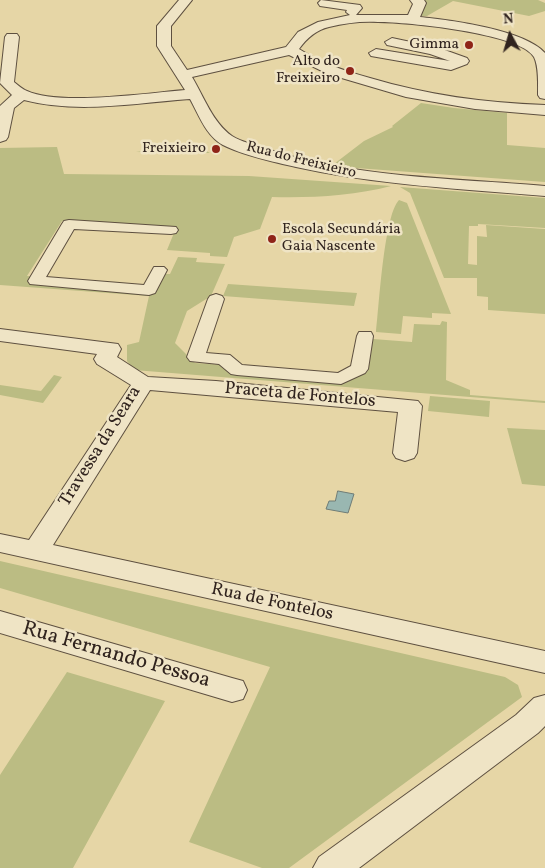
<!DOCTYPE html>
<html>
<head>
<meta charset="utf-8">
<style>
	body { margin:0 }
	#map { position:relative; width:545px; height:868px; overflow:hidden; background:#e6d6a6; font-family:Vollkorn,serif }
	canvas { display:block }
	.north { position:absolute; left:485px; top:10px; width:50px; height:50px; -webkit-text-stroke:4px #efe4c5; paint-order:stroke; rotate:354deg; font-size:14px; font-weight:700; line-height:20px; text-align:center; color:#30231e }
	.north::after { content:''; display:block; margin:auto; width:18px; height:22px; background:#30231e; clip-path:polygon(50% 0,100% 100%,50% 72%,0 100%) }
</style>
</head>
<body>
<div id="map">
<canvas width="545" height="868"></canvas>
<div class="north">N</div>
</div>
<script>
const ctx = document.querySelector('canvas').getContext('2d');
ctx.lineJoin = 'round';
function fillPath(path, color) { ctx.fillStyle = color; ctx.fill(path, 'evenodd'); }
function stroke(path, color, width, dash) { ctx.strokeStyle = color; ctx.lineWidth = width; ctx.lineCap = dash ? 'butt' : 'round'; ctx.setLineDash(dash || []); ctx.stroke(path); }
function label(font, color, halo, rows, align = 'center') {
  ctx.font = font + ' Vollkorn,serif'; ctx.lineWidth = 5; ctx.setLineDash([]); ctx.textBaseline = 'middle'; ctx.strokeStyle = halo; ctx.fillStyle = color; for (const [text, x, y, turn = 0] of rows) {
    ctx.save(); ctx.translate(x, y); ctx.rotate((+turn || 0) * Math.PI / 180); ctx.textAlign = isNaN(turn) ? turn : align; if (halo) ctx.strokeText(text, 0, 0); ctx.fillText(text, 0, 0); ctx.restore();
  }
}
fillPath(new Path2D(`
	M424 0H538L545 3V11L529 16 453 1 427 16H420L426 4Z
	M421 103 454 108 507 113V145L545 148V182L356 168 334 164 364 141 393 127 392 126Z
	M193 144 210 153 136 152Z
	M57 147 64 174 249 176 391 186C353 196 311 198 272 197L260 229 234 237 227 257 210 256V253L167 250 176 228 62 221 27 276 156 286 162 274H170L178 257 197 258 196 262 225 264 211 296 187 311 175 343 195 363 224 365 231 371 348 381 368 371 373 339 412 342 414 324 440 325 442 321 447 322 446 380 470 390V395L545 401V403L134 370 127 361V345L139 342 149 296 0 285V148Z
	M400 187 545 198V228L478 224V226H469L468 264 477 265V236L487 237 486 225 545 229V314L488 310V297L477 296V278H444L410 193Z
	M399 200 407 203 451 314 432 313V318L403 316 401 334 376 332C379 307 384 215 399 200Z
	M228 284 357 293 354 306 223 296Z
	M54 375 62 377 43 403 0 395V385L41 391Z
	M430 396 490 401 489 417 428 411Z
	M507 428 545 430V486L522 484Z
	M0 561 505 677 518 685 522 697 289 868H262L189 842 270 667 0 588Z
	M67 672 165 701 73 868H0V775Z`), '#bbbc83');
const water = new Path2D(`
	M338 491 354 494 348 513 326 509 329 501H335Z`);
fillPath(water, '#99b7b1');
stroke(water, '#6f7c76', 1);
const pedestrian = new Path2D(`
	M69 220 176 227 178 230 176 233 171 234 74 229 46 277 144 285 154 267H164L167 270 155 293 149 295 30 284 28 281 62 224 64 221Z
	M216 294 222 296 224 299 206 353 230 355 242 365 338 373 351 366 357 336 359 332H371L373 336 368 369 365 373 341 384 237 375 231 374 219 364 190 361 187 357 208 299 210 296Z`);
const minor = new Path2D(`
	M179 0H192L171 26V46L187 70 286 47 298 32 318 22 350 15 346 12 347 10 320 6 318 3 321 0 360 5 362 8 356 15H408L413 4 410 0H424L426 3 420 17C451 20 525 30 545 53V99L540 98 538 95C538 84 539 67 534 57 520 33 406 22 378 22 362 21 345 23 329 27 316 30 307 38 299 49 321 63 345 71 370 78 427 95 485 103 545 105V115L475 109 406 97 328 74 289 55 192 77C204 97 213 123 232 136 241 142 254 144 264 148 353 178 452 178 545 186V196C461 189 378 185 296 167 274 162 242 155 223 145 206 136 199 115 190 99 135 103 78 114 24 100L14 108 8 137 6 140 0 142V106L12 95 0 83 5 37 7 34H17L19 37 14 82C18 85 22 89 27 91 59 106 147 93 185 90L157 46V26Z
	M392 38 439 48 467 58 469 61 467 64 451 70 371 56 369 53 376 49 450 61 430 54 387 45 385 42Z
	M0 329 118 344 121 349 117 357 148 377 216 381 418 401 422 406 417 453 414 458 405 461 396 458 393 453 398 412 150 390 53 545 545 651V673L0 552V534L29 540 131 385 97 364 94 359 97 354 0 341Z
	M0 611 232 678 243 681 247 690 243 699 232 702 0 633Z
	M545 695V726L538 733 359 868H313L319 857 516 715 534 698Z`);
stroke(pedestrian, '#5e5040', 2);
stroke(minor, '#5e5040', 2);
fillPath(pedestrian, '#efe4c5');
fillPath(minor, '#efe4c5');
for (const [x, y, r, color] of [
	[469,45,5,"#8f2418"],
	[350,71,5,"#8f2418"],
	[216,149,5,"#8f2418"],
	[272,239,5,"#8f2418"]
]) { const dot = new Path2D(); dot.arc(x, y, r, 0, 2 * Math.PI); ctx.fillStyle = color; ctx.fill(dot); stroke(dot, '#efe4c5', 2); }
label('15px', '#30231e', '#efe4c5', [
	["Gimma",459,45],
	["Alto do",340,62],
	["Freixieiro",340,79],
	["Freixieiro",206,149],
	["Escola Secundária",282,230,"left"],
	["Gaia Nascente",282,247,"left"]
], 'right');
label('15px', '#30231e', '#efe4c5', [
	["Rua do Freixieiro",301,161,14]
]);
label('18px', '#30231e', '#efe4c5', [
	["Praceta de Fontelos",300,396,5],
	["Travessa da Seara",101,447,-58],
	["Rua de Fontelos",272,603,12]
]);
label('21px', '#30231e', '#efe4c5', [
	["Rua Fernando Pessoa",116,656,16]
]);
</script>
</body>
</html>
